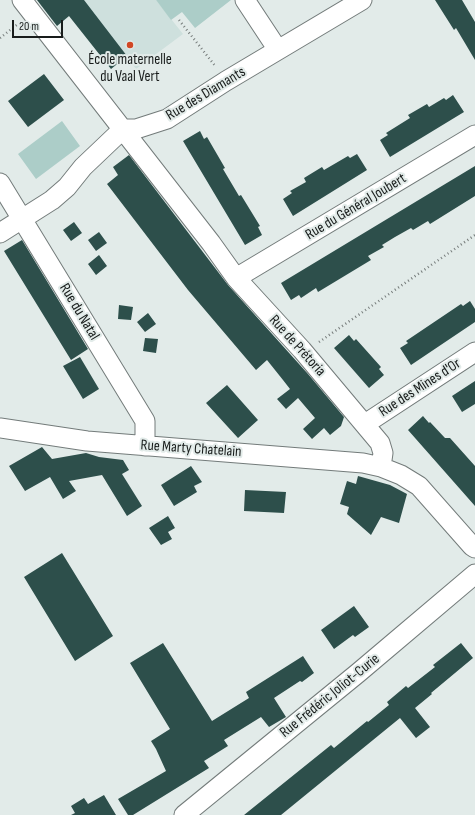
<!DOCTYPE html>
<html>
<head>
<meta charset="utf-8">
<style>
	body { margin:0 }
	#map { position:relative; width:475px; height:815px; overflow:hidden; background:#e2ebe9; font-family:"Sofia Sans Condensed",sans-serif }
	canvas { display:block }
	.scale { position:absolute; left:12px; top:20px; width:51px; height:18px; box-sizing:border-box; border:2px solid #181c1b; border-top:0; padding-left:5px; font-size:12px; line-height:14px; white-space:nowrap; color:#181c1b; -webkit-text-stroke:3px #e2ebe9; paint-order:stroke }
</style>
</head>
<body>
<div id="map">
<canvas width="475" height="815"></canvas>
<div class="scale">20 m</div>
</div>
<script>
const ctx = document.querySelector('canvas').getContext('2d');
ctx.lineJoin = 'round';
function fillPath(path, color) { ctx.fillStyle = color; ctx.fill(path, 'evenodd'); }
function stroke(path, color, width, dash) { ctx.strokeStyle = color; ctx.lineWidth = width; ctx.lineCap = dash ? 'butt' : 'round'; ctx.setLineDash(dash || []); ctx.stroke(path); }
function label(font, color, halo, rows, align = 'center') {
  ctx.font = font + ' "Sofia Sans Condensed",sans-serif'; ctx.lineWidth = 4; ctx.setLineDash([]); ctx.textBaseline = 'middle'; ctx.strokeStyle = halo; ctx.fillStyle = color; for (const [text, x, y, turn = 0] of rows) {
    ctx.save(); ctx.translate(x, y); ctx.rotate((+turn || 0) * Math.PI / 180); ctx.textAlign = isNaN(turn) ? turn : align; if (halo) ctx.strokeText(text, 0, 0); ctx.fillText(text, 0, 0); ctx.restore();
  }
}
fillPath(new Path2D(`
	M37 0H156L183 34 136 69 127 57 111 69 70 16 57 26Z`), '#cee0dd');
fillPath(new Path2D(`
	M156 0H231L195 28 182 12 171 20Z
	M62 121 80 146 36 179 18 154Z`), '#accdc8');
fillPath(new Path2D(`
	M37 0H84L127 56 111 69 69 16 57 26Z
	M435 0H462L475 22V60L456 28 454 30Z
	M44 74 64 100 28 127 8 101Z
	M453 95 464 112 390 157 380 140 388 135 386 133 410 118 408 115 427 104 429 107 444 98 446 100Z
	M200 131 204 139 207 137 225 168 223 169 239 196 241 195 260 226 258 227 262 235 245 245 183 141Z
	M357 154 367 170 293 216 283 199 292 193 290 191 306 182 304 178 322 167 324 170 348 156 350 158Z
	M129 155 228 285 308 374 344 417 341 426 330 435 324 428 312 439 303 429 315 418 298 398 286 409 277 399 290 389 283 380 267 360 256 370 188 290 107 184 118 175 113 167Z
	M475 166V196L430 224 428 221 413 230 411 228 395 237 382 245 384 247 368 256 371 260 318 292 316 288 301 298 299 295 291 300 281 283Z
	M74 222 82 233 71 241 63 230Z
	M99 232 107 243 96 251 88 240Z
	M22 240 88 349 71 360 4 251Z
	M99 255 107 266 96 275 88 264Z
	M470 301 475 309V322L411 365 400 348 408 343 406 341 461 304 463 306Z
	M119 305 133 307 131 320 118 319Z
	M148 313 156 324 145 332 137 322Z
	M349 335 354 341 356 339 381 367 379 369 384 375 369 388 334 348Z
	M145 338 158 339 156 353 143 351Z
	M80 357 99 389 83 399 63 366Z
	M475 381V404L462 412 452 396Z
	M227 385 258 420 238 438 206 403Z
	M423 416 429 423 430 422 445 438H450L475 466V506L408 430Z
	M42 447 52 459 86 453 99 457 123 460 129 470 122 474 142 506 127 516 102 475 69 481 76 491 63 499 50 477 25 491 9 466Z
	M191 466 202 482 194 486 197 492 174 506 161 485Z
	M358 476 390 485 407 494 399 523 381 517 371 535 347 514 349 507 340 504 347 481 356 484Z
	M245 490 286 492 284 513 244 511Z
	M168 516 175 528 168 532 172 539 161 545 149 528Z
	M62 553 113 636 75 661 24 577Z
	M354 606 369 627 355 637 353 635 334 649 321 630Z
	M163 643 212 721 249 698 246 692 303 656 314 673 302 682 300 681 274 698 286 717 269 727 261 717 224 740 228 746 204 761 209 768 133 815H128L118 799 166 771 156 749 151 741 170 729 130 663Z
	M461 643 473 658 431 693 432 694 415 708 430 727 416 738 400 718 281 815H244L331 745 334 748 367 721 368 722 389 705 387 702 406 686 408 688 435 667 433 665Z
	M104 795 116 815H71L75 813 71 806 84 798 88 804Z`), '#2d4f4b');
const minor = new Path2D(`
	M22 0 211 243 236 278 302 350 380 443 383 453 381 467
	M245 0 278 50
	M0 183 145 421V446
	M0 233 52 200 67 187 83 167 123 129H136L167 119 226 81 362 0
	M236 278 475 135
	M365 424 475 352
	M0 428 87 441 363 463 381 467 401 475 419 486 472 546 475 548
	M184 815 358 673 475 574`);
stroke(minor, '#737b7a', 21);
stroke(new Path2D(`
	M179 20 216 67
	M0 38 18 24
	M319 342 475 235`), '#767c7b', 2.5, [1, 3]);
stroke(minor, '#fff', 19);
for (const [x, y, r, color] of [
	[130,45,4,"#d14724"]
]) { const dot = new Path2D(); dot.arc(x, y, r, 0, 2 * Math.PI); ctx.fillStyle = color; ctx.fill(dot); stroke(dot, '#e2ebe9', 1.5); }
label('15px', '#181c1b', '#e2ebe9', [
	["École maternelle",130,60],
	["du Vaal Vert",130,77]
]);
label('15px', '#181c1b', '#e2ebe9', [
	["Rue des Diamants",206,94,-31],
	["Rue du Général Joubert",356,207,-31],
	["Rue du Natal",79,312,59],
	["Rue de Prétoria",297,346,48],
	["Rue des Mines d'Or",420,388,-33],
	["Rue Marty Chatelain",191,449,4],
	["Rue Frédéric Joliot-Curie",330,696,-39]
]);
</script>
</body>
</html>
